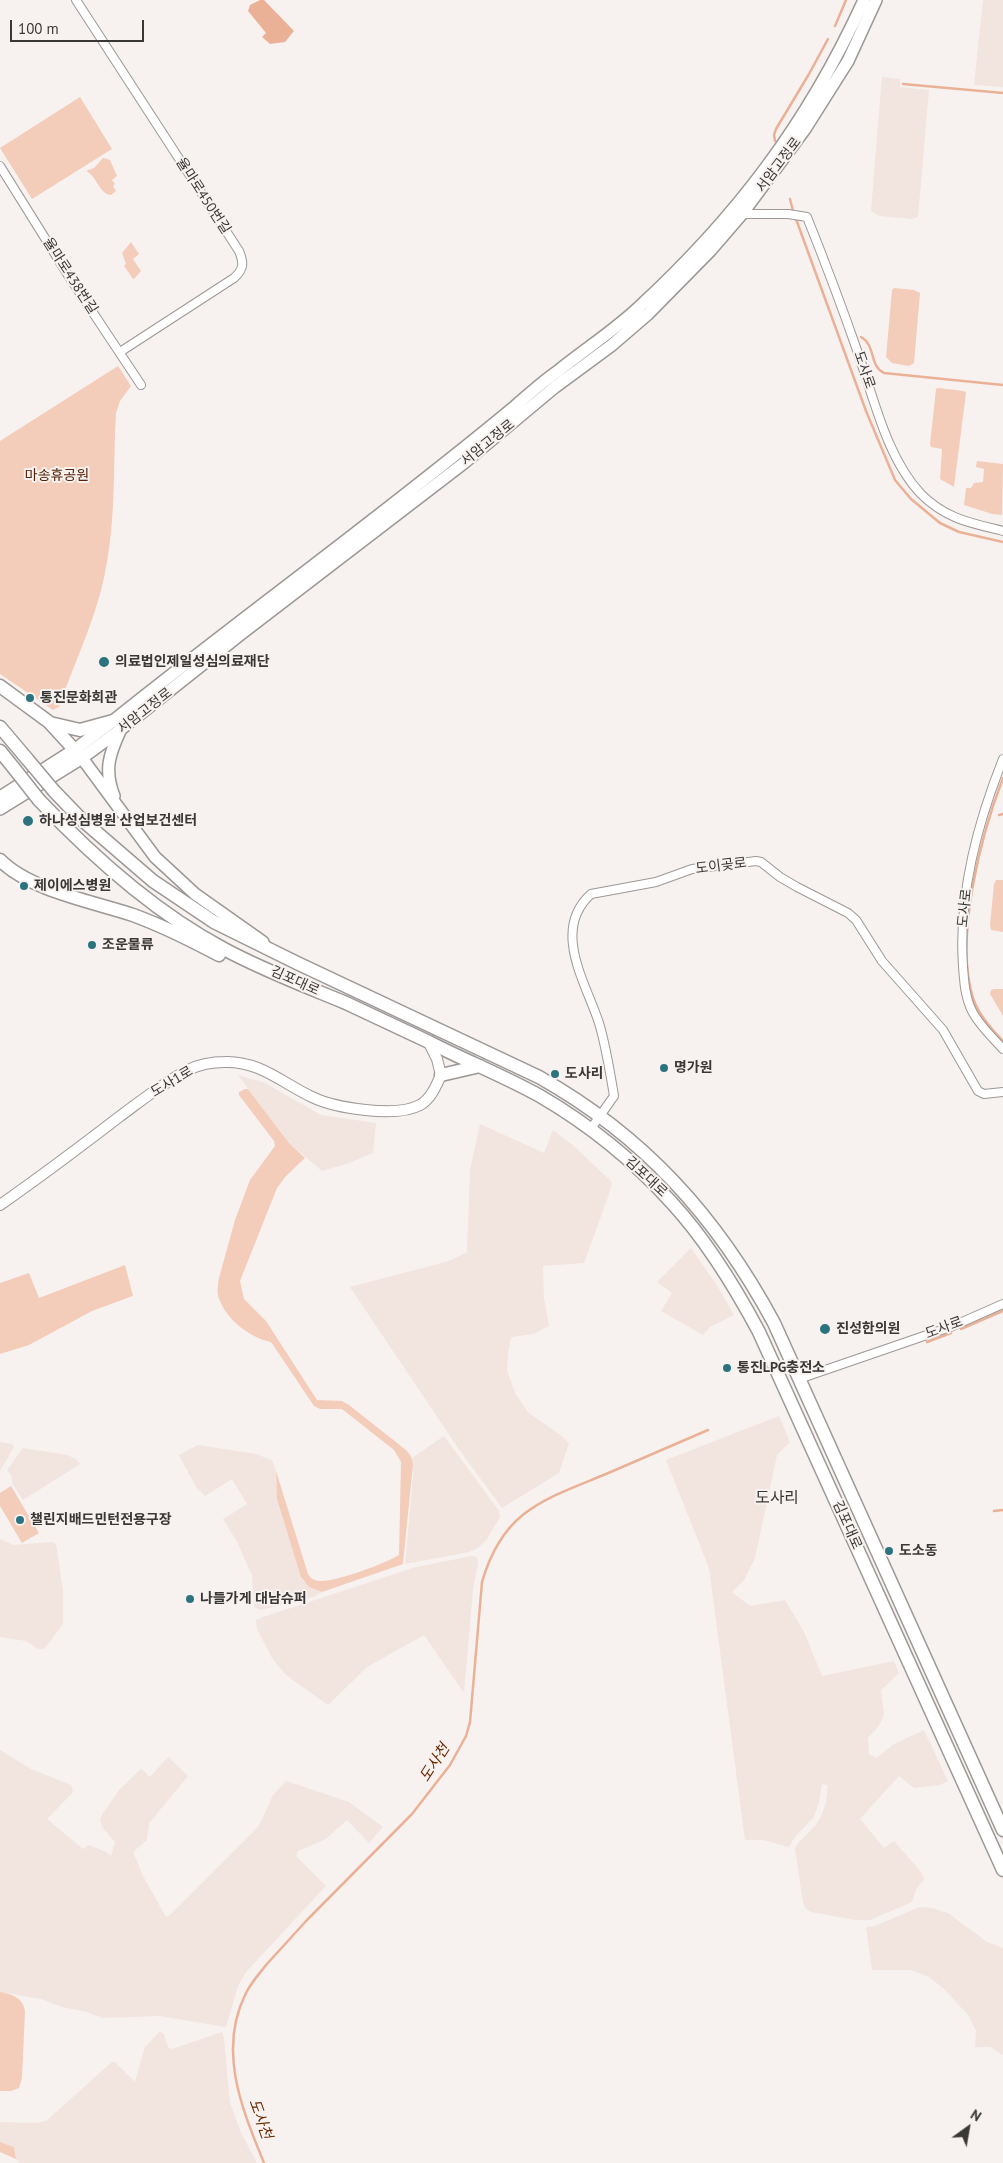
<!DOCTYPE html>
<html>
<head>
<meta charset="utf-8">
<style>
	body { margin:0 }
	#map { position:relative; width:1003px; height:2163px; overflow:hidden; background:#f7f2ef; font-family:"PT Sans",sans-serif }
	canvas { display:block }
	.north { position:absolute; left:943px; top:2103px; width:50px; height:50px; -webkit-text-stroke:4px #f7f2ef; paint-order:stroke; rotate:32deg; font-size:14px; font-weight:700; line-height:20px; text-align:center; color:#3a3837 }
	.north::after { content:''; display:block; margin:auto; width:18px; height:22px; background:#3a3837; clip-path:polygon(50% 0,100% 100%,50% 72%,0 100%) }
	.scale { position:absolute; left:10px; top:20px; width:134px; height:22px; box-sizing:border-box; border:2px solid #3a3837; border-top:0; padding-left:6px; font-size:15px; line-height:18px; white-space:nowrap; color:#3a3837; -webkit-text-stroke:4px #f7f2ef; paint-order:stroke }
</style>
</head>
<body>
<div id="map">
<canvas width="1003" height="2163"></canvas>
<div class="north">N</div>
<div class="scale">100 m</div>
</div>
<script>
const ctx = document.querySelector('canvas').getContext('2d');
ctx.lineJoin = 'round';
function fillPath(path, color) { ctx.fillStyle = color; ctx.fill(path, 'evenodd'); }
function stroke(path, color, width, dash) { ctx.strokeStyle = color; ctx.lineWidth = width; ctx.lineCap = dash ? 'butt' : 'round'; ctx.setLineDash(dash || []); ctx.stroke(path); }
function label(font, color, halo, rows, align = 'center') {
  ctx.font = font + ' "PT Sans","Noto Sans KR",sans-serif'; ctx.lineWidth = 4; ctx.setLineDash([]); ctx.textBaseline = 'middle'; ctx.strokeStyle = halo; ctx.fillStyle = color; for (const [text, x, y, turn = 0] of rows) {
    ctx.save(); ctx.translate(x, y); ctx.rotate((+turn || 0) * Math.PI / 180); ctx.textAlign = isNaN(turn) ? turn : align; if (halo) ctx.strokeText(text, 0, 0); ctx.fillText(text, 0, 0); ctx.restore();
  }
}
fillPath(new Path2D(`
	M983 0H1003V87L974 85Z
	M882 77 900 79V87L929 90 918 217 912 219 879 216 871 211Z
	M238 1075 265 1083 321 1115 376 1123 373 1153 349 1163 322 1171 289 1143Z
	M480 1124 544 1153 553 1130 575 1147 612 1182 609 1194 584 1263 543 1266 544 1298 549 1326 534 1334 511 1337 508 1354 507 1371 516 1395 529 1413 562 1436 569 1444 559 1473 502 1508 458 1448 350 1287 449 1261 467 1252 470 1170Z
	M691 1248 718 1287 734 1315 710 1327 703 1335 661 1311 672 1293 657 1282Z
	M779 1416 790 1442 777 1455 755 1558 744 1580 732 1592 750 1606 785 1600 804 1632 822 1676 894 1661 899 1673 881 1690 884 1715 879 1726 868 1738 869 1754 876 1758 894 1744 924 1730 948 1781 940 1785 914 1788 899 1776 860 1819 884 1848 894 1841 921 1872 924 1879 916 1890 912 1902 870 1920H855L811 1912 806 1909 803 1903 795 1848 799 1842 815 1826 821 1817 826 1802 828 1785 822 1784 819 1802 814 1817 795 1837 789 1847 763 1840H745L709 1568 666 1460Z
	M444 1436 499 1511 500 1517 487 1539 478 1548 469 1552 405 1564 413 1476 412 1458Z
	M0 1442 12 1444 14 1447 0 1471Z
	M198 1445 256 1454 272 1460 276 1471 277 1499 303 1581 313 1589 322 1592 313 1597 261 1610 254 1607 252 1575 237 1542 223 1519 247 1504 232 1479 205 1496 196 1487 179 1455Z
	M23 1448 67 1455 76 1459 80 1464 23 1500 12 1483 11 1475 7 1470Z
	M0 1539 13 1545 52 1542 56 1544 63 1591V1624L44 1649H38L26 1641 0 1637Z
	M472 1556 477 1557 478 1563 473 1590 464 1693 424 1635 367 1667 328 1705 286 1675 272 1658 257 1629 256 1620 263 1617 416 1567Z
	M0 1750 31 1769 71 1785 73 1792 47 1819 83 1849 89 1845 106 1852 111 1856 115 1842 102 1827 100 1820 103 1813 120 1789 141 1769 150 1777 168 1757 188 1776 149 1823 147 1840 133 1852 143 1876 166 1917 170 1915 259 1826 273 1795 286 1781 349 1802 383 1827 369 1843 347 1820 326 1839 298 1851 296 1856 326 1886 246 1972 238 1986 226 2027 160 2016 102 2018 87 2012 62 2007 41 1999 0 1992Z
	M919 1907 932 1908 948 1913 987 1942 1003 1948V2055L990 2047H975L976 2031 969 2016 944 1989 929 1977 911 1970H872L866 1927 875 1926Z
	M160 2031 164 2034 168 2047 172 2049 222 2032 224 2039 230 2103 241 2133 257 2163H20L16 2159 15 2150 12 2146 0 2142V2122L36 2123 46 2121 112 2062H115L135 2082 145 2047Z`), '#f2e4df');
fillPath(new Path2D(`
	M80 97 112 149 32 199 0 148Z
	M103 158 110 160 117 176 112 180 115 184 113 186 116 191 111 195C99 194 97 176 86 171L94 168Z
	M131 242 139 254 133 259 141 271 135 278 133 279 124 266 126 264 122 253Z
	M894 288 914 290 920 293 914 363 909 366 892 363 886 357 892 290Z
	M118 366 131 386 120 401 116 413C113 467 116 520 105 573 96 619 74 663 59 707L53 710 0 674V441Z
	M938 388 964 391 966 393 954 487 940 479 942 449 931 447 930 444 936 389Z
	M977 461 1003 464 1002 515 992 514 964 505 966 488H971L974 483 983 482 984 469 976 467Z
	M996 880H1003V932L991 930 990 925 994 884Z
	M994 989H1003V1016L990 994 991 990Z
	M245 1089H248L289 1143 305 1158 286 1176 277 1188 240 1281 244 1299 266 1321 317 1400 342 1401 349 1405 406 1450 411 1456 413 1464 403 1564 322 1592 309 1587 301 1577 277 1499 276 1471 308 1574C311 1579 315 1581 321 1581 335 1582 387 1563 399 1555L401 1462 394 1450 342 1409H320L314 1406 271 1342C251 1338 228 1321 220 1301 216 1294 218 1286 219 1278L235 1220 250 1180 275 1146 274 1141 239 1095V1092Z
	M125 1265 133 1296 92 1311 29 1345 0 1354V1283L29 1273 39 1298Z
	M11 1486 39 1533 22 1543 0 1506V1493Z
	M0 1992C12 1994 23 1998 25 2011L22 2078 19 2088 11 2091H0Z
	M0 2142 14 2147 16 2159 0 2152Z`), '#f4ccba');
fillPath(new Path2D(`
	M260 0H264L294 31 285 42 270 44 262 37 266 33 248 11 250 5Z`), '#ebb197');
stroke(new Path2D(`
	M835 26 846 0
	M903 84 1003 93
	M775 141 774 135 776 129 809 74 828 39
	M790 199 793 211
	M796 219 866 411 895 480 911 499 940 523 959 532 1003 542
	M861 337C876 345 869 366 884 373L1003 385
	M1003 778C981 835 954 938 973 998 978 1014 991 1029 1003 1041
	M999 815 1003 814
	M961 1329 1003 1311
	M927 1342 951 1333
	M994 1511 1003 1510
	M264 2163C242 2109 217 2050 246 1993 251 1983 259 1974 266 1965L307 1920 412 1814 450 1765 466 1736 470 1722 482 1582C503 1510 543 1500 606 1474 640 1459 674 1445 708 1430`), '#ebb197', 2.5);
const minor = new Path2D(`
	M76 0 239 251C244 263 244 269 234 278L120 352
	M0 166 68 275 141 385
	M742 214H788L807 217C825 262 842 307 858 353 874 399 887 458 921 494 946 519 971 523 1003 531
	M1003 759C977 824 958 896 963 966 964 981 965 997 972 1011 979 1025 992 1037 1003 1049
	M590 1130 614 1096C610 1072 606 1046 599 1023 586 983 551 930 591 894L656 882 692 869 756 861 761 862 780 877 797 887 848 913 856 920 882 961 943 1030 978 1091 984 1094 1003 1092
	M799 1379 953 1326 1003 1304`);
const tertiary = new Path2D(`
	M0 1205C40 1177 80 1147 119 1117 141 1101 164 1082 188 1070 200 1064 213 1062 225 1062 260 1061 282 1083 312 1097 335 1108 396 1118 420 1105 431 1099 436 1086 441 1075L437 1059 429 1043`);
const secondary = new Path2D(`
	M82 758 155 857 195 894 263 942
	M114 796C104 770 109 755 120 731
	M0 797 74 750 113 721C245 615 383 516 513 408 528 395 542 382 558 371 584 350 612 332 637 309 737 217 808 123 864 0
	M0 809 82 758 120 730 241 634 464 463 555 387 612 345 648 314 711 250 742 214 805 129 848 61 876 0`);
const primary = new Path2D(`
	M0 686 49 722 82 758
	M50 723 80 730 113 721
	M0 727 28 760
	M0 751 13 767
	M54 791 81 819 153 881 214 922 297 963 539 1077C644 1136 717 1217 774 1323L1003 1830
	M39 800C93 857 154 912 224 949 263 970 305 986 346 1003 374 1016 401 1029 429 1042 466 1061 504 1076 540 1096 588 1124 635 1162 672 1203 707 1241 735 1287 759 1332L1003 1870
	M0 860C29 890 94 902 133 915 163 926 191 940 219 955
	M441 1075 480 1066`);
stroke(minor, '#9d9896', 10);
stroke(tertiary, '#9d9896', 12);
stroke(secondary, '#9d9896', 14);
stroke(primary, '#9d9896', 15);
stroke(minor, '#fff', 8);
stroke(tertiary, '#fff', 10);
stroke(secondary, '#fff', 11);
stroke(primary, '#fff', 12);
const primaryBridge = new Path2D(`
	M28 760 54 791
	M13 767 39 800`);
stroke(primaryBridge, '#9d9896', 15, []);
stroke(primaryBridge, '#fff', 12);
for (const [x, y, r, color] of [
	[104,662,6,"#2b737e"],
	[30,698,5,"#2b737e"],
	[28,821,6,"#2b737e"],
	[24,886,5,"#2b737e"],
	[92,945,5,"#2b737e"],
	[664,1068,5,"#2b737e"],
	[555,1074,5,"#2b737e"],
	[825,1329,6,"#2b737e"],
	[727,1368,5,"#2b737e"],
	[20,1520,5,"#2b737e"],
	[889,1551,5,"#2b737e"],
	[190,1599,5,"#2b737e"]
]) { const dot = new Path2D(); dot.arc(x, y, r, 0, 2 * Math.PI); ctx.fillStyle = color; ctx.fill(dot); stroke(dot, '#f7f2ef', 2); }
label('14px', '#3a3837', '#f7f2ef', [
	["서암고정로",779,165,-53],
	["율마로450번길",203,196,57],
	["율마로438번길",70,276,57],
	["도사로",864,370,71],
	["서암고정로",488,443,-39],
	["서암고정로",145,711,-38],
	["도이곶로",721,866,-7],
	["도사로",965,908,-84],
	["김포대로",295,981,24],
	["도사1로",172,1082,-31],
	["김포대로",646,1177,43],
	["도사로",944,1328,-20],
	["김포대로",847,1525,66]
]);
label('14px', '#582408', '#f7f2ef', [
	["마송휴공원",57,476]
]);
label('bold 14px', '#3a3837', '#f7f2ef', [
	["의료법인제일성심의료재단",115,662],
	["통진문화회관",40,698],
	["하나성심병원 산업보건센터",39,821],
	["제이에스병원",34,886],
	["조운물류",102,945],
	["명가원",674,1068],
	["도사리",565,1074],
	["진성한의원",836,1329],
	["통진LPG충전소",737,1368],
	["챌린지배드민턴전용구장",30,1520],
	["도소동",899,1551],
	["나들가게 대남슈퍼",200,1599]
], 'left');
label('italic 15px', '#6a2700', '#f7f2ef', [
	["도사천",435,1763,-57],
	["도사천",260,2119,70]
]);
label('16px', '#3a3837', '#f7f2ef', [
	["도사리",777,1498]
]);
</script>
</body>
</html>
